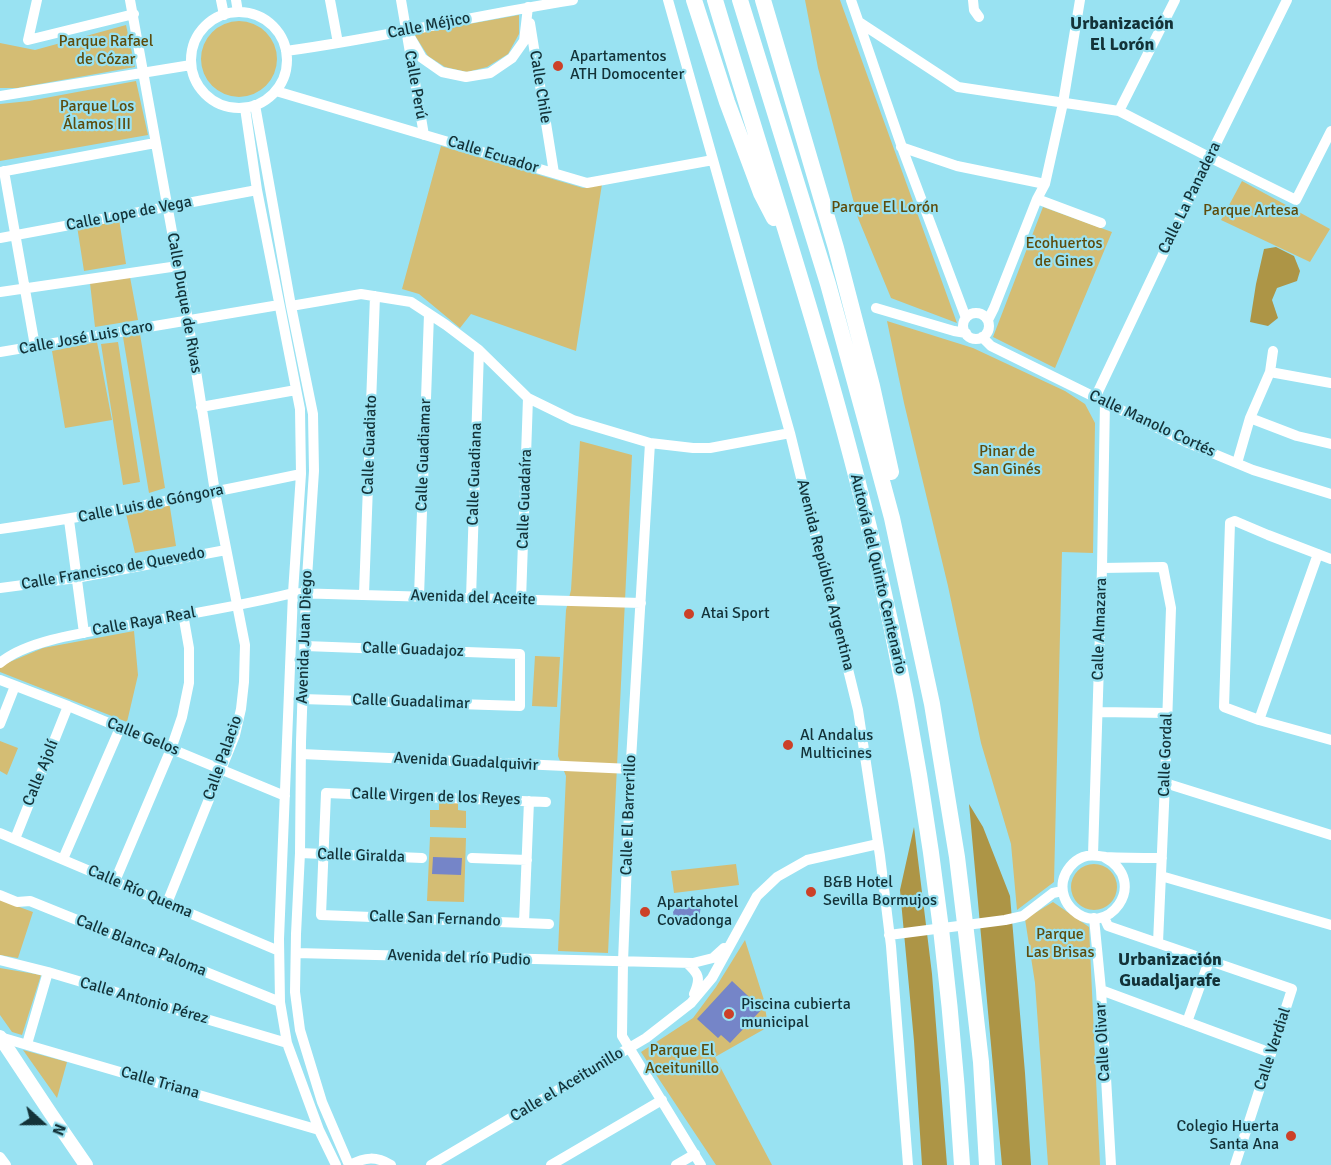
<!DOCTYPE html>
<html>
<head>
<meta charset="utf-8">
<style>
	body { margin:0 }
	#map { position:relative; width:1331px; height:1165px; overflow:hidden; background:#99e2f2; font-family:Signika,sans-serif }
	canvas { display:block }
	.north { position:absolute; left:12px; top:1093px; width:60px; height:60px; -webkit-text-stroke:4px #99e2f2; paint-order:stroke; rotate:111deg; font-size:16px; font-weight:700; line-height:24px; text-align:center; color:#133238 }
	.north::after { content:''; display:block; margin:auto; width:21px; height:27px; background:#133238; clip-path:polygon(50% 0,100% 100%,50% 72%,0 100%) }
</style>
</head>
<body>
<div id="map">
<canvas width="1331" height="1165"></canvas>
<div class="north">N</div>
</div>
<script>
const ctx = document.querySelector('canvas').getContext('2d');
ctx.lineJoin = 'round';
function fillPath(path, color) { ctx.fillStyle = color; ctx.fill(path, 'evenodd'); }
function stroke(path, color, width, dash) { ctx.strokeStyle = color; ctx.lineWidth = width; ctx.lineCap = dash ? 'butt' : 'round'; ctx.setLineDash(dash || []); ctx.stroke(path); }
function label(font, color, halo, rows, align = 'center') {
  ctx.font = font + ' Signika,sans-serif'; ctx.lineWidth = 4.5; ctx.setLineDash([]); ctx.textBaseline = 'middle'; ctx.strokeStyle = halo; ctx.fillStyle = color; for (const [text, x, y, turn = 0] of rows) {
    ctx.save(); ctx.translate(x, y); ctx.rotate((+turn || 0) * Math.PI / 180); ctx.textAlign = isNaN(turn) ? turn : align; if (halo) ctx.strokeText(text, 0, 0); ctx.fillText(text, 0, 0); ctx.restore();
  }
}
fillPath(new Path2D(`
	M805 0H840L957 323 891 298 858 218 818 68Z
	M519 15V34L508 54 487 67 467 72 445 67 428 56 414 34Z
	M201 59a38 38 0 1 1 76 0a38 38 0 1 1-76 0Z
	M126 25 135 67 17 88H0V43L35 50Z
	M136 81 148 135 0 161V104L29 101Z
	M441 146 583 188 602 184 576 351 471 314 460 328 419 294 402 289Z
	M1242 181 1330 229 1310 262 1221 220Z
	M1043 207 1112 232 1055 368 993 337Z
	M119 219 126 264 84 271 77 226Z
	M130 277 138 320 95 327 90 283Z
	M887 321 973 348 1065 391 1085 404 1095 423 1093 553 1062 552 1054 882 1017 910 1011 844 981 743 948 586 904 403Z
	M140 334 165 488 149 493 123 337Z
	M97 342 112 420 65 428 52 351Z
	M118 342 140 482 123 485 101 344Z
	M580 441 632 455 608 953 558 951 566 776 558 756 566 610 571 590Z
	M169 501 176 546 135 553 125 509Z
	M134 631 138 675 127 722 0 672V666L43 648Z
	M535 656 560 657 557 707 532 706Z
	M0 741 18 748 7 775 0 771Z
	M439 803H458V810L466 811V828L430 827V810H439Z
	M430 837 466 838 464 902 427 901Z
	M1071 887a23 23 0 1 1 46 0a23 23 0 1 1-46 0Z
	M736 864 739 885 674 893 671 871Z
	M0 900 33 912 18 958 0 955Z
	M1053 902 1089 927 1100 1165H1048L1035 983 1025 919Z
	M745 940 764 1000 768 1027 715 1057 772 1165H716L641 1052 693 1018 716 987Z
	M0 968 41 975 22 1035 12 1032 0 1015Z
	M23 1050 67 1062 57 1098Z`), '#d4bd74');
fillPath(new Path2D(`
	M1276 247 1294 256 1300 271 1297 281 1277 288 1272 300 1278 318 1268 326 1250 322 1256 284 1264 249Z
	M969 804 983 827 1010 896 1025 1073 1031 1165H1002Z
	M914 827 932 974 947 1165H922L914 1041 900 890Z`), '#ad9546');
fillPath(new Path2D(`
	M433 857 462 858 461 875 432 874Z
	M701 904 700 913 695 923 677 922V919L674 918 673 912 677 906Z
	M732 981 762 1009 730 1043 721 1035 718 1038 697 1019Z`), '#7585c8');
stroke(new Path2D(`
	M37 0 28 40 134 14
	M130 0 188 320 215 492 245 645 244 682 241 709 235 735 167 903
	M221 0 224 15
	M236 0 238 12
	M330 0 338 43
	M401 0 424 135
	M668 0 790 433 858 710 880 856 891 946 908 1165
	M851 0 904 153 966 318
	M973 0 974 10 979 17
	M191 60a48 48 0 1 1 96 0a48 48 0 1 1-96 0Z
	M859 22 958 87 1119 111 1209 157 1296 200 1331 131
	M530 23 554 173
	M406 30 422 58 442 72 466 77 490 73 512 58 524 41 528 7
	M286 51C382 38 477 15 573 0
	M276 91 587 183 713 160
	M0 96 191 65
	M255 105 291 306 313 414 314 471 306 593 301 742 300 853 296 934 295 992 300 1030 322 1102 349 1165
	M245 108 257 190 300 409 301 474 293 593 279 939 280 1002 287 1043 319 1130 336 1165
	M1119 111 1175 0
	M901 147 957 166 1045 184
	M4 171 35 346
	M0 172 155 143
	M1037 199 1101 223
	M0 238 257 190
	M0 292 178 266
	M291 306 361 294 411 302 446 325 479 350 528 398 573 420 650 443 693 448H710L790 433
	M876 308 954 331 966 333
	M963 326a13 13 0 1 1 26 0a13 13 0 1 1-26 0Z
	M988 320 994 308 1037 199 1045 184 1063 103 1080 0
	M982 337 991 346 1188 443 1253 470 1331 494
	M0 352 279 305
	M1270 372 1331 383
	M1095 398 1203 170 1287 0
	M201 407 296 390
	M1250 418 1297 436 1331 444
	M650 443 631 760 623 962 622 1036 701 1165
	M1237 463 1250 418 1270 372 1273 351
	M69 520 84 633
	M0 529C101 515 201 495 301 474
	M1331 559 1268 535 1235 521 1230 523 1224 707 1259 720 1331 740
	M1102 568 1163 567 1171 608 1165 783 1158 943
	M0 588 76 578 226 550
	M364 594 375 296
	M419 596 429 314
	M471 598 479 350
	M521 600 528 398
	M0 663C29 638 97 631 135 624 188 614 241 606 293 593L641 603
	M0 680 68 706 285 796
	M302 699 520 706V654L305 646
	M1098 712 1167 713
	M1259 720 1318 554
	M0 724 15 686
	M301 754 631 769
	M1165 783 1331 835
	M546 802 326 793 321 915 549 924
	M0 833 279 951
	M15 839 68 706
	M300 853 422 858
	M1093 855 1102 568 1105 402
	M1104 857C1152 882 1106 941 1073 910 1065 903 1061 892 1063 881 1065 871 1073 861 1083 857 1091 854 1098 856 1106 857 1124 858 1143 858 1162 858
	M472 858 527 860
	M63 859 120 728
	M1161 876 1331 925
	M115 881 171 749 182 717 189 683V648L183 614
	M0 895 17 902 30 901 280 1002
	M1104 917 1108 926 1292 989 1235 1165
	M1094 918 1101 990 1111 1165
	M524 923 529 801
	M889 935 1005 920 1023 916 1053 893 1062 891
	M296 953 693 963 713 958 724 948
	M0 960 48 972 287 1043
	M687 963C699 974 701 978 694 994
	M1101 990 1271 1053
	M1187 1022 1209 961
	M0 1037 319 1130
	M27 1044 48 972
	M0 1157 6 1165
	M350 1165C365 1157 376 1156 391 1165
	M431 1165 646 1038 691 1003 712 978 757 896 777 877 807 860 878 844
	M551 1165 662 1100
	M676 1165 695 1154`), '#fff', 10);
stroke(new Path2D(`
	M0 1037 51 1114 86 1165`), '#fff', 14);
stroke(new Path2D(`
	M694 0 727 102 761 193 774 218
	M715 0C770 184 832 366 875 553 922 754 950 959 962 1165
	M740 0 828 284 875 455 892 518 932 704 957 857 967 940 981 1062 987 1165
	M763 0 836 248 872 386 891 472`), '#fff', 16);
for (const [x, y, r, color] of [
	[558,66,6,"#cc4028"],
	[689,614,6,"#cc4028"],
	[788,745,6,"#cc4028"],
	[811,892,6,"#cc4028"],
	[645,912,6,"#cc4028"],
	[729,1014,6,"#cc4028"],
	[1291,1136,6,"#cc4028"]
]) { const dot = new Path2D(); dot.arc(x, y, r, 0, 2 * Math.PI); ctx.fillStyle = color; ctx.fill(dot); stroke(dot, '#99e2f2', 2); }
label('16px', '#133238', '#99e2f2', [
	["Calle Méjico",429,26,-11],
	["Calle Perú",415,85,80],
	["Calle Chile",540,87,81],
	["Calle Ecuador",493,155,17],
	["Calle La Panadera",1190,198,-64],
	["Calle Lope de Vega",129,214,-11],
	["Calle Duque de Rivas",184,303,80],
	["Calle José Luis Caro",86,338,-10],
	["Calle Manolo Cortés",1152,424,25],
	["Calle Guadiato",370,445,-88],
	["Calle Guadiamar",424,455,-88],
	["Calle Guadiana",475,474,-88],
	["Calle Guadaíra",525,499,-88],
	["Calle Luis de Góngora",151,504,-11],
	["Calle Francisco de Quevedo",113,569,-10],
	["Autovía del Quinto Centenario",878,574,77],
	["Avenida República Argentina",825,575,76],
	["Avenida del Aceite",473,598,2],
	["Calle Raya Real",144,622,-10],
	["Calle Almazara",1100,629,-88],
	["Avenida Juan Diego",305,637,-88],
	["Calle Guadajoz",413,650,2],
	["Calle Guadalimar",411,702,2],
	["Calle Gelos",143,737,22],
	["Calle Gordal",1166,755,-88],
	["Calle Palacio",223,758,-71],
	["Avenida Guadalquivir",466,762,3],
	["Calle Ajolí",41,773,-68],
	["Calle Virgen de los Reyes",436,797,2],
	["Calle El Barrerillo",629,815,-88],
	["Calle Giralda",361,856,2],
	["Calle Río Quema",140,892,23],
	["Calle San Fernando",435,919,2],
	["Calle Blanca Paloma",141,946,22],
	["Avenida del río Pudio",459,958,2],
	["Calle Antonio Pérez",144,1001,16],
	["Calle Olivar",1103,1042,-93],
	["Calle Verdial",1273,1049,-72],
	["Calle Triana",160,1083,16],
	["Calle el Aceitunillo",567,1085,-31]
]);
label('16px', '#5d4c0d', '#99e2f2', [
	["Parque Rafael",106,42],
	["de Cózar",106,60],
	["Parque Los",97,107],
	["Álamos III",97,125],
	["Parque El Lorón",885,208],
	["Parque Artesa",1251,211],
	["Ecohuertos",1064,244],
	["de Gines",1064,262],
	["Pinar de",1007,452],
	["San Ginés",1007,470],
	["Parque",1060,935],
	["Las Brisas",1060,953],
	["Parque El",682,1051],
	["Aceitunillo",682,1069]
]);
label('16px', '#133238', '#99e2f2', [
	["Apartamentos",570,57],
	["ATH Domocenter",570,75],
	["Atai Sport",701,614],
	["Al Andalus",800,736],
	["Multicines",800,754],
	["B&B Hotel",823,883],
	["Sevilla Bormujos",823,901],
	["Apartahotel",657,903],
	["Covadonga",657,921],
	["Piscina cubierta",741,1005],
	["municipal",741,1023],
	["Colegio Huerta",1279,1127,"right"],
	["Santa Ana",1279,1145,"right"]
], 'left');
label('bold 18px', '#133238', '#99e2f2', [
	["Urbanización",1122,24],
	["El Lorón",1122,45],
	["Urbanización",1170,960],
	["Guadaljarafe",1170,981]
]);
</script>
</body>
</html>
